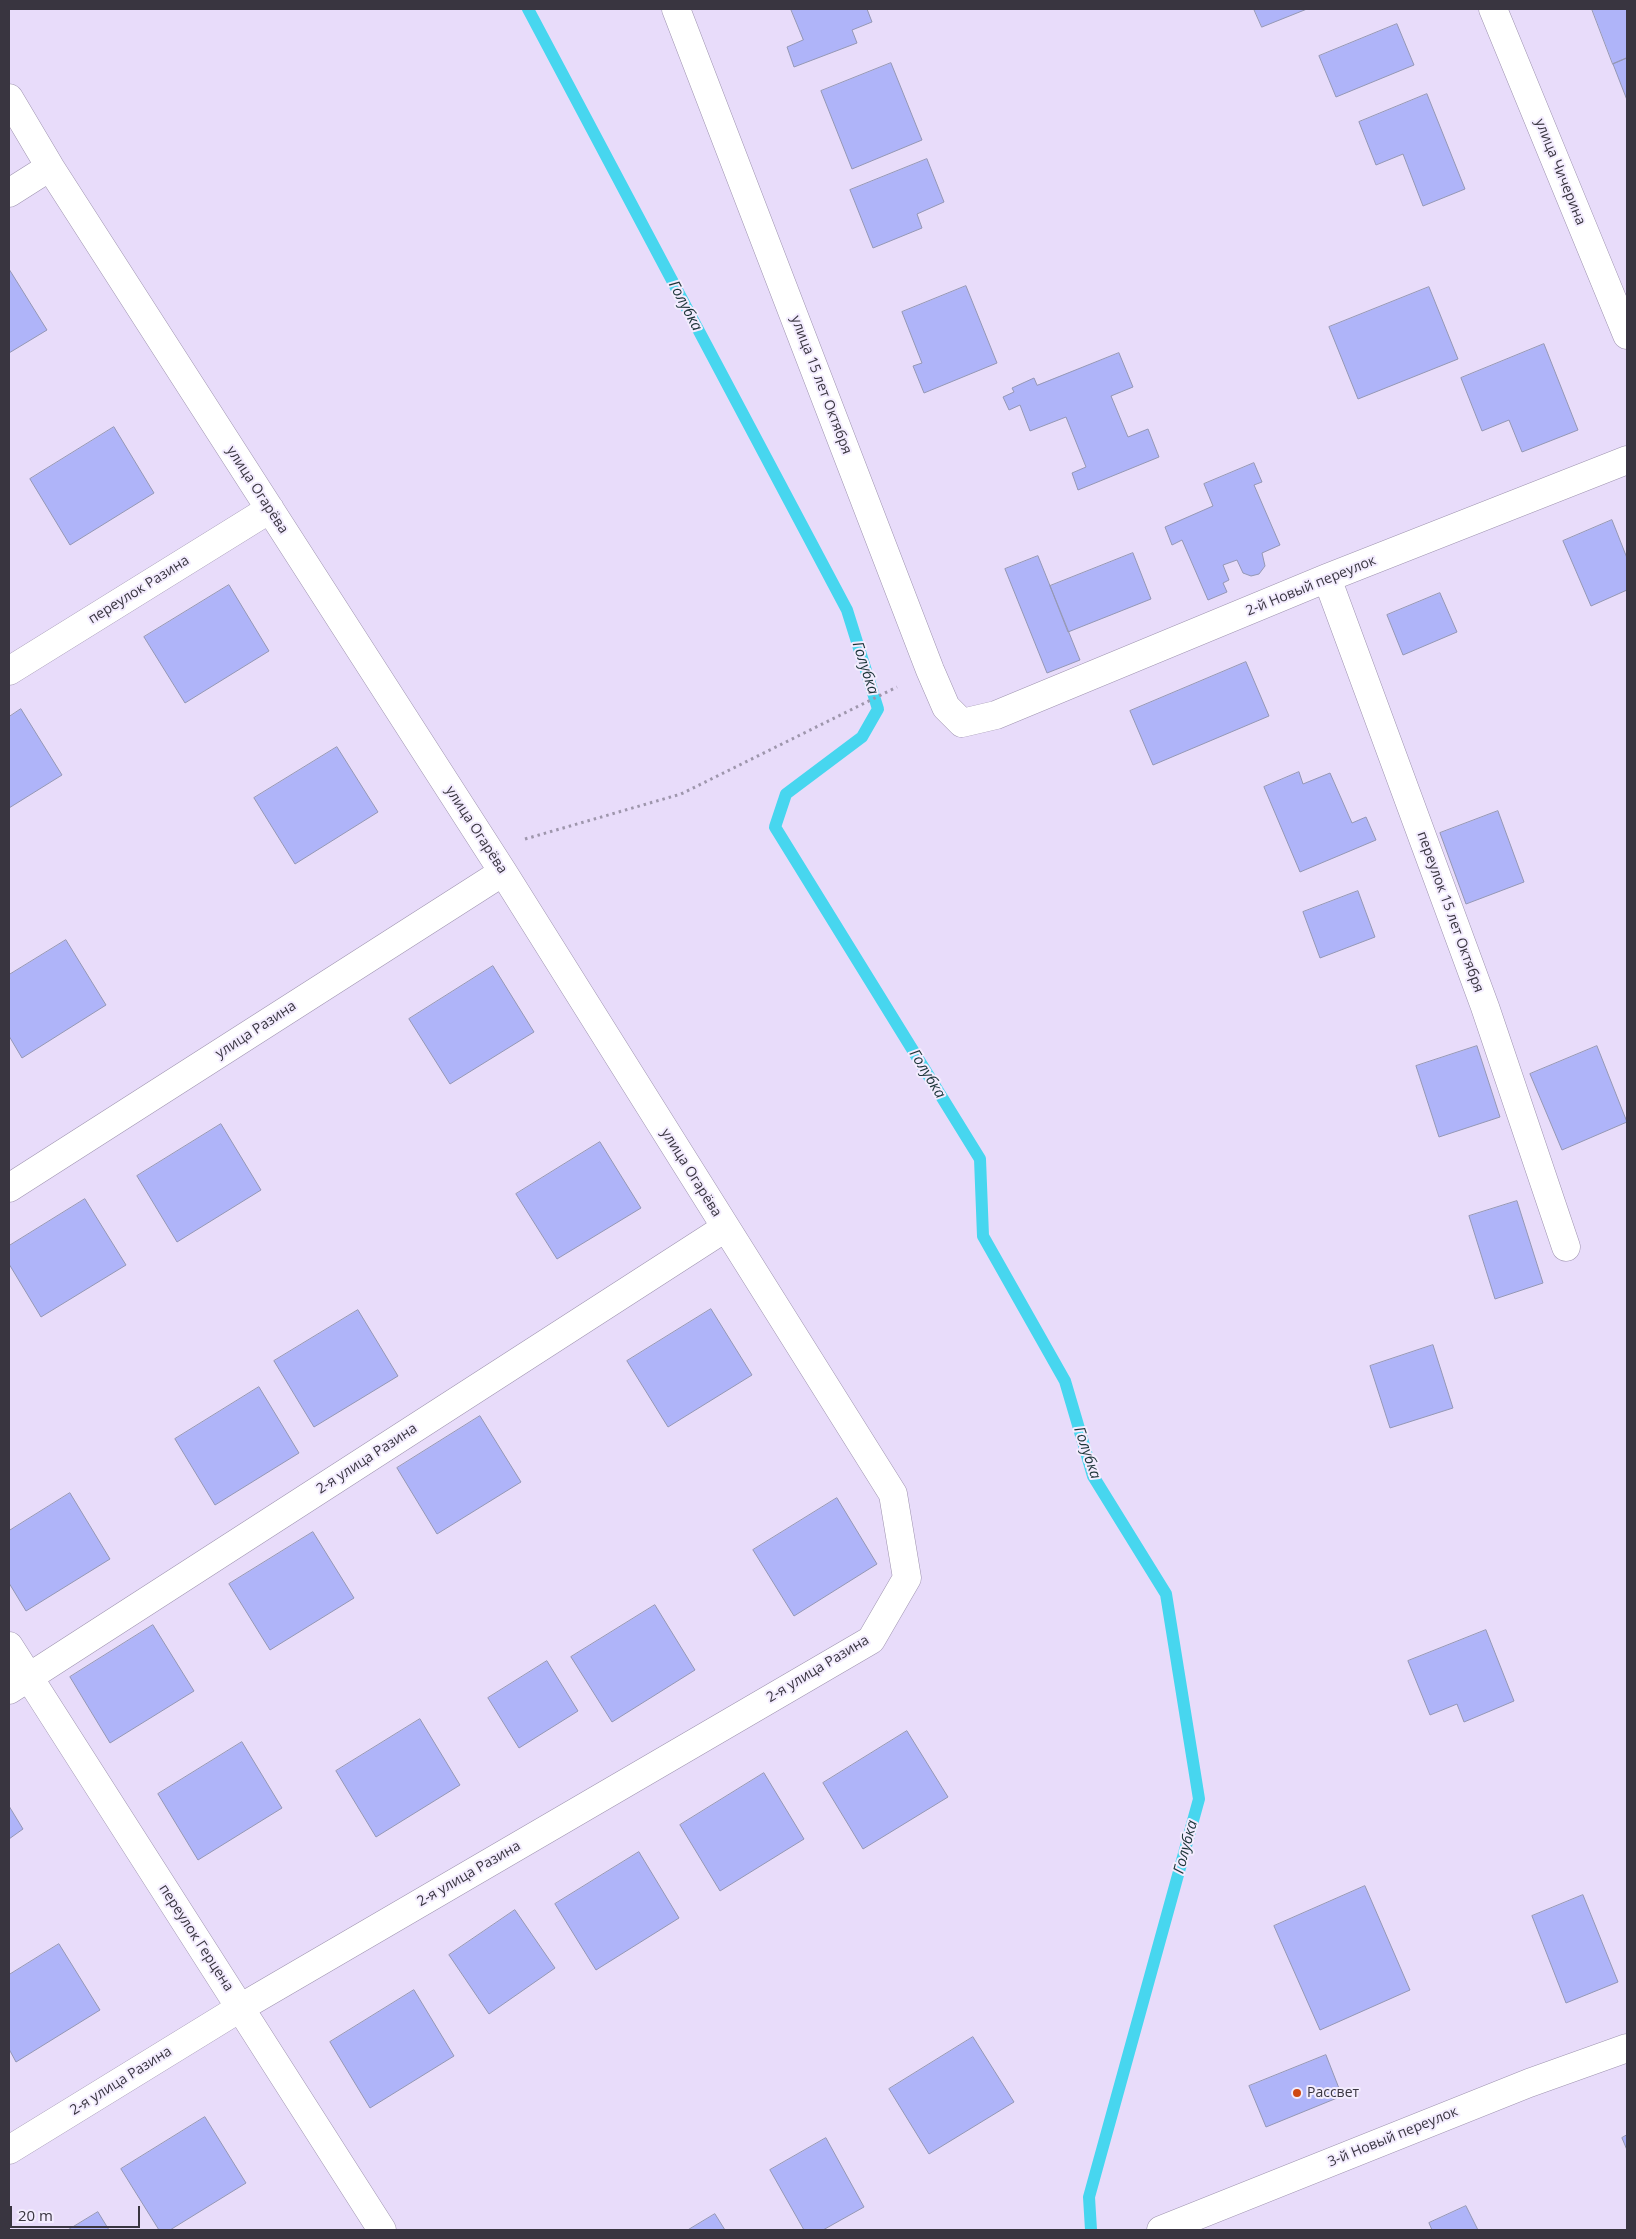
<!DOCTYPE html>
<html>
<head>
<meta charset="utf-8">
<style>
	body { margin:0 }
	#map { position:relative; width:1636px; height:2239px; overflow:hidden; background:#e8dcfa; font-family:"Open Sans",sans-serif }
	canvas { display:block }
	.frame { position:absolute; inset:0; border:10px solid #393540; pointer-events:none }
	.scale { position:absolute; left:10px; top:2206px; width:130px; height:22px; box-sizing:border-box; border:2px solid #393540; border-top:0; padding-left:6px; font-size:15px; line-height:18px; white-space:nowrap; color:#393540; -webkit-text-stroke:4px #f3ecfe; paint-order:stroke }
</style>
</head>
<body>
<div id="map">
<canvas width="1636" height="2239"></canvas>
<div class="frame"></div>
<div class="scale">20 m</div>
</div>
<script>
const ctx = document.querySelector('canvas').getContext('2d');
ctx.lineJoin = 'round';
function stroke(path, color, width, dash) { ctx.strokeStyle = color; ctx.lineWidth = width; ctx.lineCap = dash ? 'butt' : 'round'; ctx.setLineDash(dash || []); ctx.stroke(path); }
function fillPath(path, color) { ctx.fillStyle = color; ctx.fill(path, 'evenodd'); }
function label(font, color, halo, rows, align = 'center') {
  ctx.font = font + ' "Open Sans",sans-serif'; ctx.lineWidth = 4; ctx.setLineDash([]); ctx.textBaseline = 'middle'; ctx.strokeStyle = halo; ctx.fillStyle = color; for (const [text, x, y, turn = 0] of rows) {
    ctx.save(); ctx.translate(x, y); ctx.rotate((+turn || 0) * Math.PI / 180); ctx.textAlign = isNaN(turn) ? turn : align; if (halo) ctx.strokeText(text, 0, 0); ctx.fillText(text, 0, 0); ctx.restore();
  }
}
stroke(new Path2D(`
	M528 9 847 610 878 709 862 737 786 794 775 827 980 1159 983 1236 1065 1381 1093 1476 1166 1594 1199 1799 1089 2197 1091 2230`), '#47d6ef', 12);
const building = new Path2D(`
	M791 9H867L872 22 852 30 857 43 794 67 787 47 803 40Z
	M1254 9H1307L1262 27Z
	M1592 9H1627V58L1613 64Z
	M1397 24 1414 65 1336 97 1319 56Z
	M1627 58V100L1613 64Z
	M891 63 922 140 852 169 821 91Z
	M1427 94 1465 189 1423 206 1403 154 1376 165 1359 122Z
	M927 159 944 202 917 214 922 228 873 248 850 190Z
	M9 269 47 330 9 353Z
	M966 286 997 363 924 393 913 366 922 363 902 312Z
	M1429 287 1458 359 1358 399 1329 327Z
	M1544 344 1578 430 1522 452 1509 420 1482 431 1461 378Z
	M1119 353 1133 387 1111 396 1128 437 1148 429 1159 457 1078 490 1072 473 1086 467 1066 417 1030 431 1020 405 1009 410 1003 397 1014 392 1012 388 1034 378 1037 385Z
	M114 427 154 493 70 545 30 479Z
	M1254 463 1262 482 1254 485 1280 545 1262 553 1265 566 1259 574 1251 576 1243 573 1237 560 1223 565 1229 580 1223 583 1227 592 1208 600 1182 540 1172 545 1165 527 1213 506 1204 484Z
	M1612 520 1627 558V590L1591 606 1563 541Z
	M1133 553 1151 599 1068 632 1050 586Z
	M1038 556 1080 660 1047 673 1005 569Z
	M229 585 269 651 185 703 144 637Z
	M1440 593 1457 632 1403 655 1387 615Z
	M1246 662 1269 716 1153 765 1130 711Z
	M21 709 62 775 9 808V717Z
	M337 747 378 812 295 864 254 798Z
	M1299 772 1303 784 1330 773 1352 823 1366 817 1376 840 1300 872 1264 787Z
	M1498 811 1524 882 1466 904 1440 833Z
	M1358 891 1375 937 1320 958 1303 912Z
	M66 940 106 1005 22 1058 9 1036V975Z
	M493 966 534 1032 450 1084 409 1019Z
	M1477 1046 1500 1117 1439 1137 1416 1066Z
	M1597 1046 1627 1122 1562 1150 1530 1074Z
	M221 1124 261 1190 177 1242 137 1176Z
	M600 1142 641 1208 557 1259 516 1194Z
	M85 1199 126 1265 41 1317 9 1264V1246Z
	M1517 1201 1543 1283 1495 1299 1469 1216Z
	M711 1309 752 1375 668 1427 627 1361Z
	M358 1310 398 1376 314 1427 274 1361Z
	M1433 1345 1453 1408 1390 1428 1370 1366Z
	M259 1387 299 1453 215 1505 175 1439Z
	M480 1416 521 1482 437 1534 397 1468Z
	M70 1493 110 1559 26 1611 9 1583V1531Z
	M837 1498 877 1564 794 1616 753 1550Z
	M313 1532 354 1598 270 1650 229 1584Z
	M655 1605 695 1670 612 1722 571 1657Z
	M153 1625 194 1691 110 1743 70 1677Z
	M1486 1630 1514 1701 1464 1722 1457 1704 1430 1715 1408 1661Z
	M547 1661 578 1711 519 1748 488 1698Z
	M420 1719 460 1785 376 1837 336 1771Z
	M907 1731 948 1797 863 1849 823 1783Z
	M242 1742 282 1808 198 1860 158 1794Z
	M764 1773 804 1839 720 1891 680 1825Z
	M9 1806 23 1829 9 1839Z
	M639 1852 679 1918 596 1970 555 1904Z
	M1365 1886 1410 1990 1320 2030 1274 1926Z
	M1583 1895 1618 1982 1566 2003 1532 1916Z
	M515 1910 555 1968 489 2014 449 1955Z
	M59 1944 100 2010 16 2062 9 2049V1975Z
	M414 1990 454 2056 370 2108 330 2042Z
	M973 2037 1014 2102 929 2154 889 2089Z
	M1326 2055 1342 2096 1266 2127 1249 2086Z
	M205 2117 246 2183 170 2230H159L121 2169Z
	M1627 2135V2150L1622 2138Z
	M826 2138 864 2207 823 2230H804L770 2170Z
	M1466 2206 1478 2230H1432L1429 2223Z
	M98 2212 109 2230H68Z
	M715 2214 725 2230H688Z`);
fillPath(building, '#afb4f9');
stroke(building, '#9497b4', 1);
const minor = new Path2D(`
	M676 9 930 670 946 707 962 723 996 715 1327 578 1627 460
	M9 98 50 167 503 872 893 1494 907 1578 871 1640 240 2008 9 2150
	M9 193 50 167
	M1327 578 1485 1007 1566 1247
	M9 671 270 509
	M9 1188 503 872
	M9 1646 382 2230
	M9 1690 725 1228`);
const tertiary = new Path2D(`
	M1493 9 1627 335
	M1161 2230 1529 2083 1627 2048`);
stroke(minor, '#9e93af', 29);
stroke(tertiary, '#9e93af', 29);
stroke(new Path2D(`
	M525 839 681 794 897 687`), '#9e96ac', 3, [2.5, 4]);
stroke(minor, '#fff', 28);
stroke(tertiary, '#fff', 28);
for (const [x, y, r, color] of [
	[1297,2093,5,"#cf4813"]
]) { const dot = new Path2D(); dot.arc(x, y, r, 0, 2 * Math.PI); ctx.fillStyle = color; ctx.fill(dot); stroke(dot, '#f3ecfe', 2); }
label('14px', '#393540', '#f3ecfe', [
	["улица Чичерина",1560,172,68],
	["улица 15 лет Октября",821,385,69],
	["улица Огарёва",257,490,57],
	["2-й Новый переулок",1311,586,-22],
	["переулок Разина",139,590,-32],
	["улица Огарёва",476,830,57],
	["переулок 15 лет Октября",1450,912,70],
	["улица Разина",256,1030,-33],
	["улица Огарёва",691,1173,58],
	["2-я улица Разина",367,1459,-33],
	["2-я улица Разина",818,1669,-31],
	["2-я улица Разина",469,1874,-30],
	["переулок Герцена",196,1938,57],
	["2-я улица Разина",121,2081,-32],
	["3-й Новый переулок",1393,2137,-22]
]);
label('14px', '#393540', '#f3ecfe', [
	["Рассвет",1307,2093]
], 'left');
label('italic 15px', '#1b3337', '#f3ecfe', [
	["Голубка",685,306,62],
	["Голубка",865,668,72],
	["Голубка",927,1074,58],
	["Голубка",1087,1453,71],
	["Голубка",1186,1847,-75]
]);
</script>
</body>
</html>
